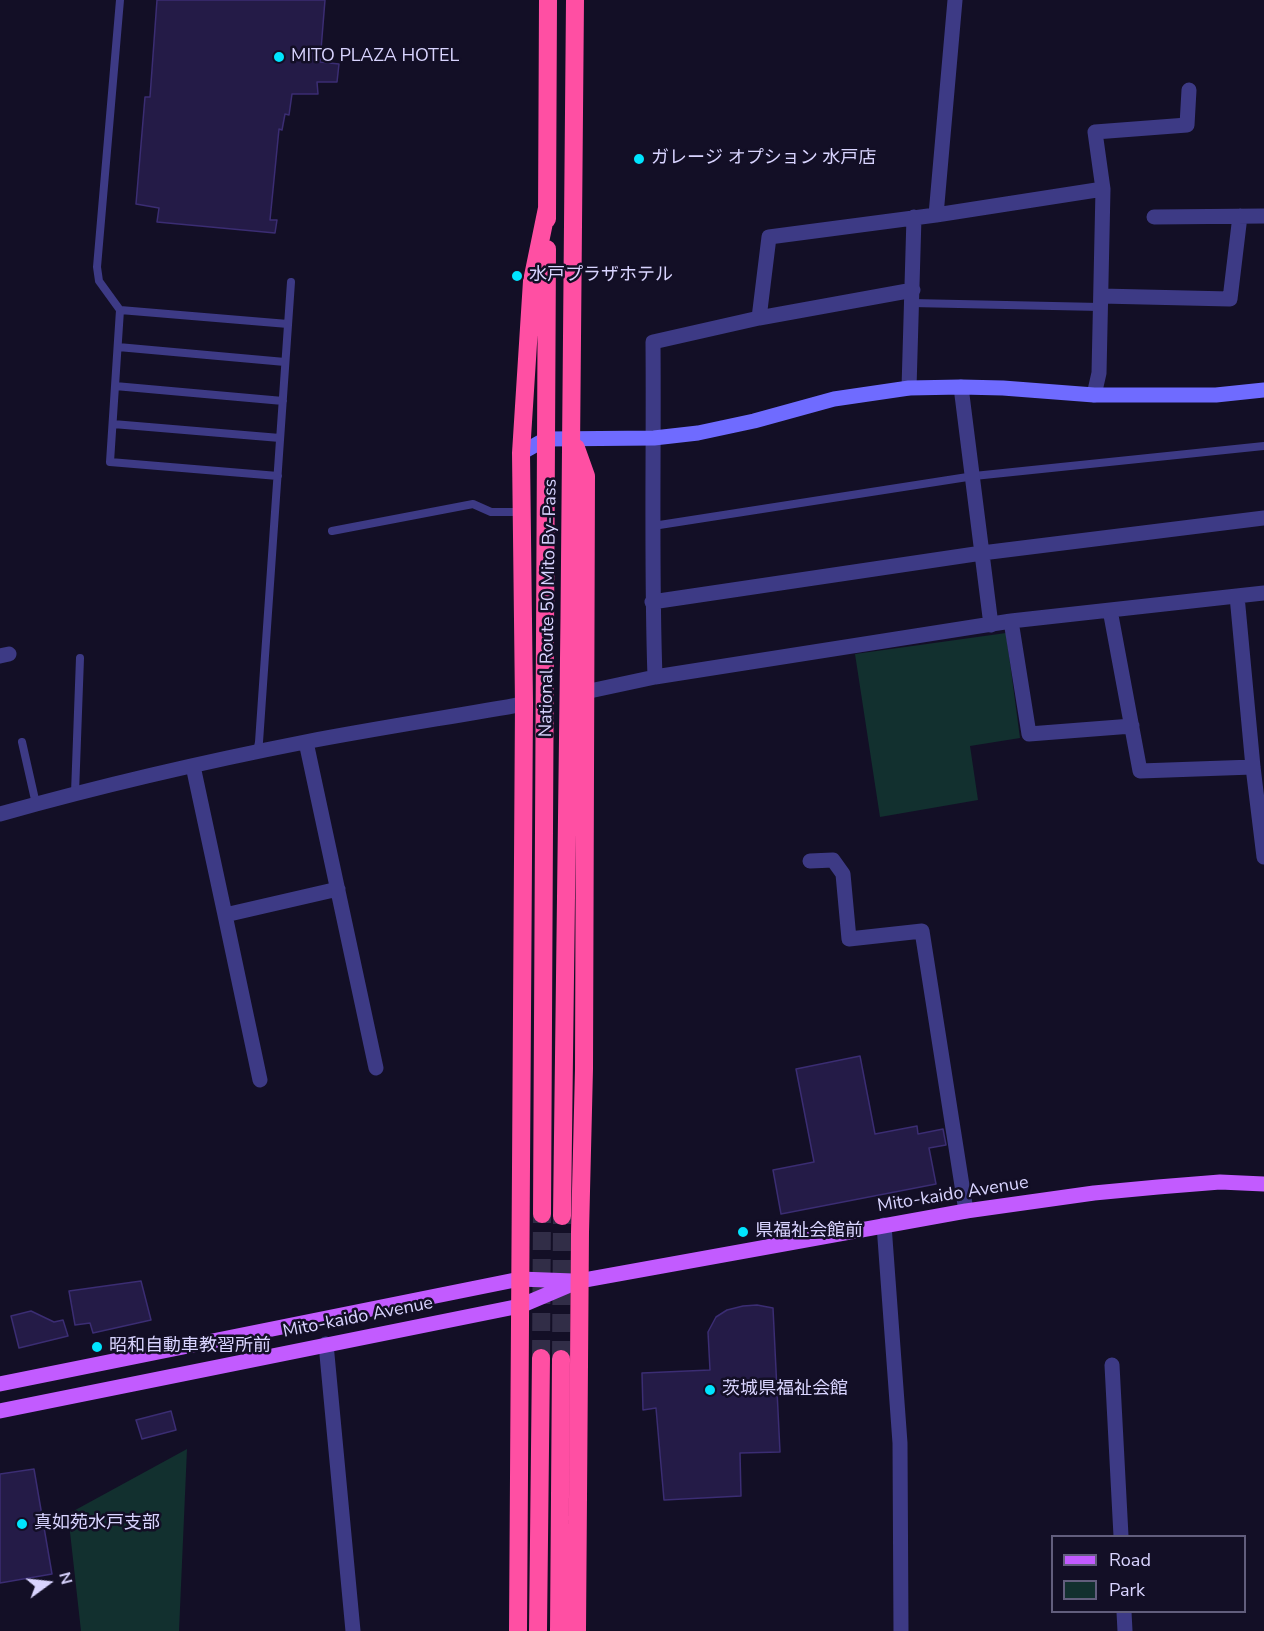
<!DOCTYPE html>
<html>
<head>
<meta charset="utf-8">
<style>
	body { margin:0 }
	#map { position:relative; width:1264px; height:1631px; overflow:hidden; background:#130f26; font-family:"Nunito Sans",sans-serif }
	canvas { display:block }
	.legend { position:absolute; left:1051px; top:1535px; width:195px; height:78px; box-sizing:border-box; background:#130f26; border:2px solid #625e7d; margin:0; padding:8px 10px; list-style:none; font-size:18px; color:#d9d4ff }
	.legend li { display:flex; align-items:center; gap:12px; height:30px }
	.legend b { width:30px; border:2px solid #625e7d }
	.north { position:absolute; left:18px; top:1553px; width:60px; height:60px; -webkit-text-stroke:4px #130f26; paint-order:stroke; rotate:75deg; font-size:16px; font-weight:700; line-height:24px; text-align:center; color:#d9d4ff }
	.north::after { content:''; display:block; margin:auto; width:21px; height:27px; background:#d9d4ff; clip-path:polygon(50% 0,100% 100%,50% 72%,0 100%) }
</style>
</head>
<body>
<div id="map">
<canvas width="1264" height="1631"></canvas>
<ul class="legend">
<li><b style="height:8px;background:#c25bff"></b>Road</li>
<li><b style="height:16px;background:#12302f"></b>Park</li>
</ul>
<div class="north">N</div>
</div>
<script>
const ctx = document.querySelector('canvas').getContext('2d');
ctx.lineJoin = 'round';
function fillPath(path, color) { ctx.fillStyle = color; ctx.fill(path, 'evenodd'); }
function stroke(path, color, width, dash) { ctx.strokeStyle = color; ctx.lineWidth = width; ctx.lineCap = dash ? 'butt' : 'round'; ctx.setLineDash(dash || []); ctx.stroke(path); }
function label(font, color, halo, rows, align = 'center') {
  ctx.font = font + ' "Nunito Sans","Noto Sans JP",sans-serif'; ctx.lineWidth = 5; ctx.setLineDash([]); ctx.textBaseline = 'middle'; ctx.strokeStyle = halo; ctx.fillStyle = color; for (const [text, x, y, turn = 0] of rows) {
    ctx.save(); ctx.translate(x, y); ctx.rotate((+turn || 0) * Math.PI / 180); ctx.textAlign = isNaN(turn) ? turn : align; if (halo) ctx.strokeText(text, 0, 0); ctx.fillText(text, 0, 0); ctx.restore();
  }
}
fillPath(new Path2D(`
	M1006 633 1020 738 970 746 978 800 880 817 855 654Z
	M187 1449 179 1631H81L68 1514Z`), '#12302f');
const building = new Path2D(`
	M157 0H325L320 62 339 64 337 82H317L318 94H292L289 115 285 114 282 130 279 129 270 220H277L275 233 157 222 159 208 136 204 145 97H150Z
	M860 1056 875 1134 917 1126 918 1134 943 1129 946 1145 929 1148 936 1184 781 1214 773 1170 814 1162 796 1069Z
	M141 1281 151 1320 93 1333 90 1323 75 1325 69 1291Z
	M757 1305 773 1308 780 1452 740 1453 741 1496 664 1500 656 1408 643 1410 642 1373 710 1370 708 1332 716 1317 727 1310 743 1306Z
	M31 1311 54 1322 63 1320 68 1336 19 1348 11 1316Z
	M171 1411 176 1430 142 1439 136 1420Z
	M34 1469 52 1574 0 1583V1474Z`);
fillPath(building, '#241b47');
stroke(building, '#3b2d73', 1.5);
stroke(new Path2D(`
	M541 1358 542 1214
	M561 1359 562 1216`), '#312d47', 18, [18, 9]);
stroke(new Path2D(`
	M120 0 97 267 99 281 120 310 288 324
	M912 303 1100 307
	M120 310 110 462 278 476
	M118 347 285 362
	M115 386 283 401
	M113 424 280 438
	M653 526 974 476 1264 446
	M332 531 473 504 491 512H522
	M22 742 36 804
	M257 752 259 742 291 282
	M75 793 80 658`), '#3d3a85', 8);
stroke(new Path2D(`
	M1103 189 1095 132 1187 125 1189 90
	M936 215 955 0
	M1154 217 1264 216
	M1101 296 1230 299 1240 216
	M759 318 913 290
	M961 387 991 625
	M909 388 914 217
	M1237 596 1253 767 1264 857
	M652 602 982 553 1264 518
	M1110 610 1140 771 1253 767
	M1011 621 1029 734 1132 726
	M0 656 9 654
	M655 677C651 565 654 454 653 342L759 318 769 237 936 215 1103 189 1099 373 1094 395
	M585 692 655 677 1011 621 1264 593
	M306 742 376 1068
	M193 766 225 915
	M0 814C100 786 203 762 305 742 378 728 451 717 524 704
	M810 861 833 860 843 874 849 939 922 931 966 1211
	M260 1080 225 915 338 889
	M884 1225 900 1443 901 1631
	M326 1344 353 1631
	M1112 1365 1121 1536
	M1124 1612 1125 1631`), '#3d3a85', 15);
stroke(new Path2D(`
	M521 453 546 439 654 438 698 433 754 421 834 399 909 388 961 387 1003 388 1094 395H1216L1264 390`), '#6f6bff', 15);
stroke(new Path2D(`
	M0 1384 520 1279 573 1281
	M0 1411 520 1306 579 1281 966 1211 1094 1193 1158 1187 1220 1182 1264 1184`), '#c25bff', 15);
stroke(new Path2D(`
	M547 219 548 0
	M576 448 586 476 584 1069 580 1232 577 1631
	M542 1214 547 249
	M562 1216C567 811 573 405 575 0
	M518 1631 524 704 521 453 532 281 547 208
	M538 1631 541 1358
	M559 1631 561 1359`), '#ff4fa3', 18);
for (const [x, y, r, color] of [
	[279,57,6,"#00e5ff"],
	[639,159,6,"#00e5ff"],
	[517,276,6,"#00e5ff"],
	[743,1232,6,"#00e5ff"],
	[97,1347,6,"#00e5ff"],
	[710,1390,6,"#00e5ff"],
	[22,1524,6,"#00e5ff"]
]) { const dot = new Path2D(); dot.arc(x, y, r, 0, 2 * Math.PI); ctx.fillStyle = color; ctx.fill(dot); stroke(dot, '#130f26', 2); }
label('18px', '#d9d4ff', '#130f26', [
	["MITO PLAZA HOTEL",291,57],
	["ガレージ オプション 水戸店",651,159],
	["水戸プラザホテル",529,276],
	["県福祉会館前",755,1232],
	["昭和自動車教習所前",109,1347],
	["茨城県福祉会館",722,1390],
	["真如苑水戸支部",34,1524]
], 'left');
label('18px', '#d9d4ff', '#130f26', [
	["National Route 50 Mito By-Pass",549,608,-89],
	["Mito-kaido Avenue",953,1195,-9],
	["Mito-kaido Avenue",358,1318,-11]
]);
</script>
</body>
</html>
